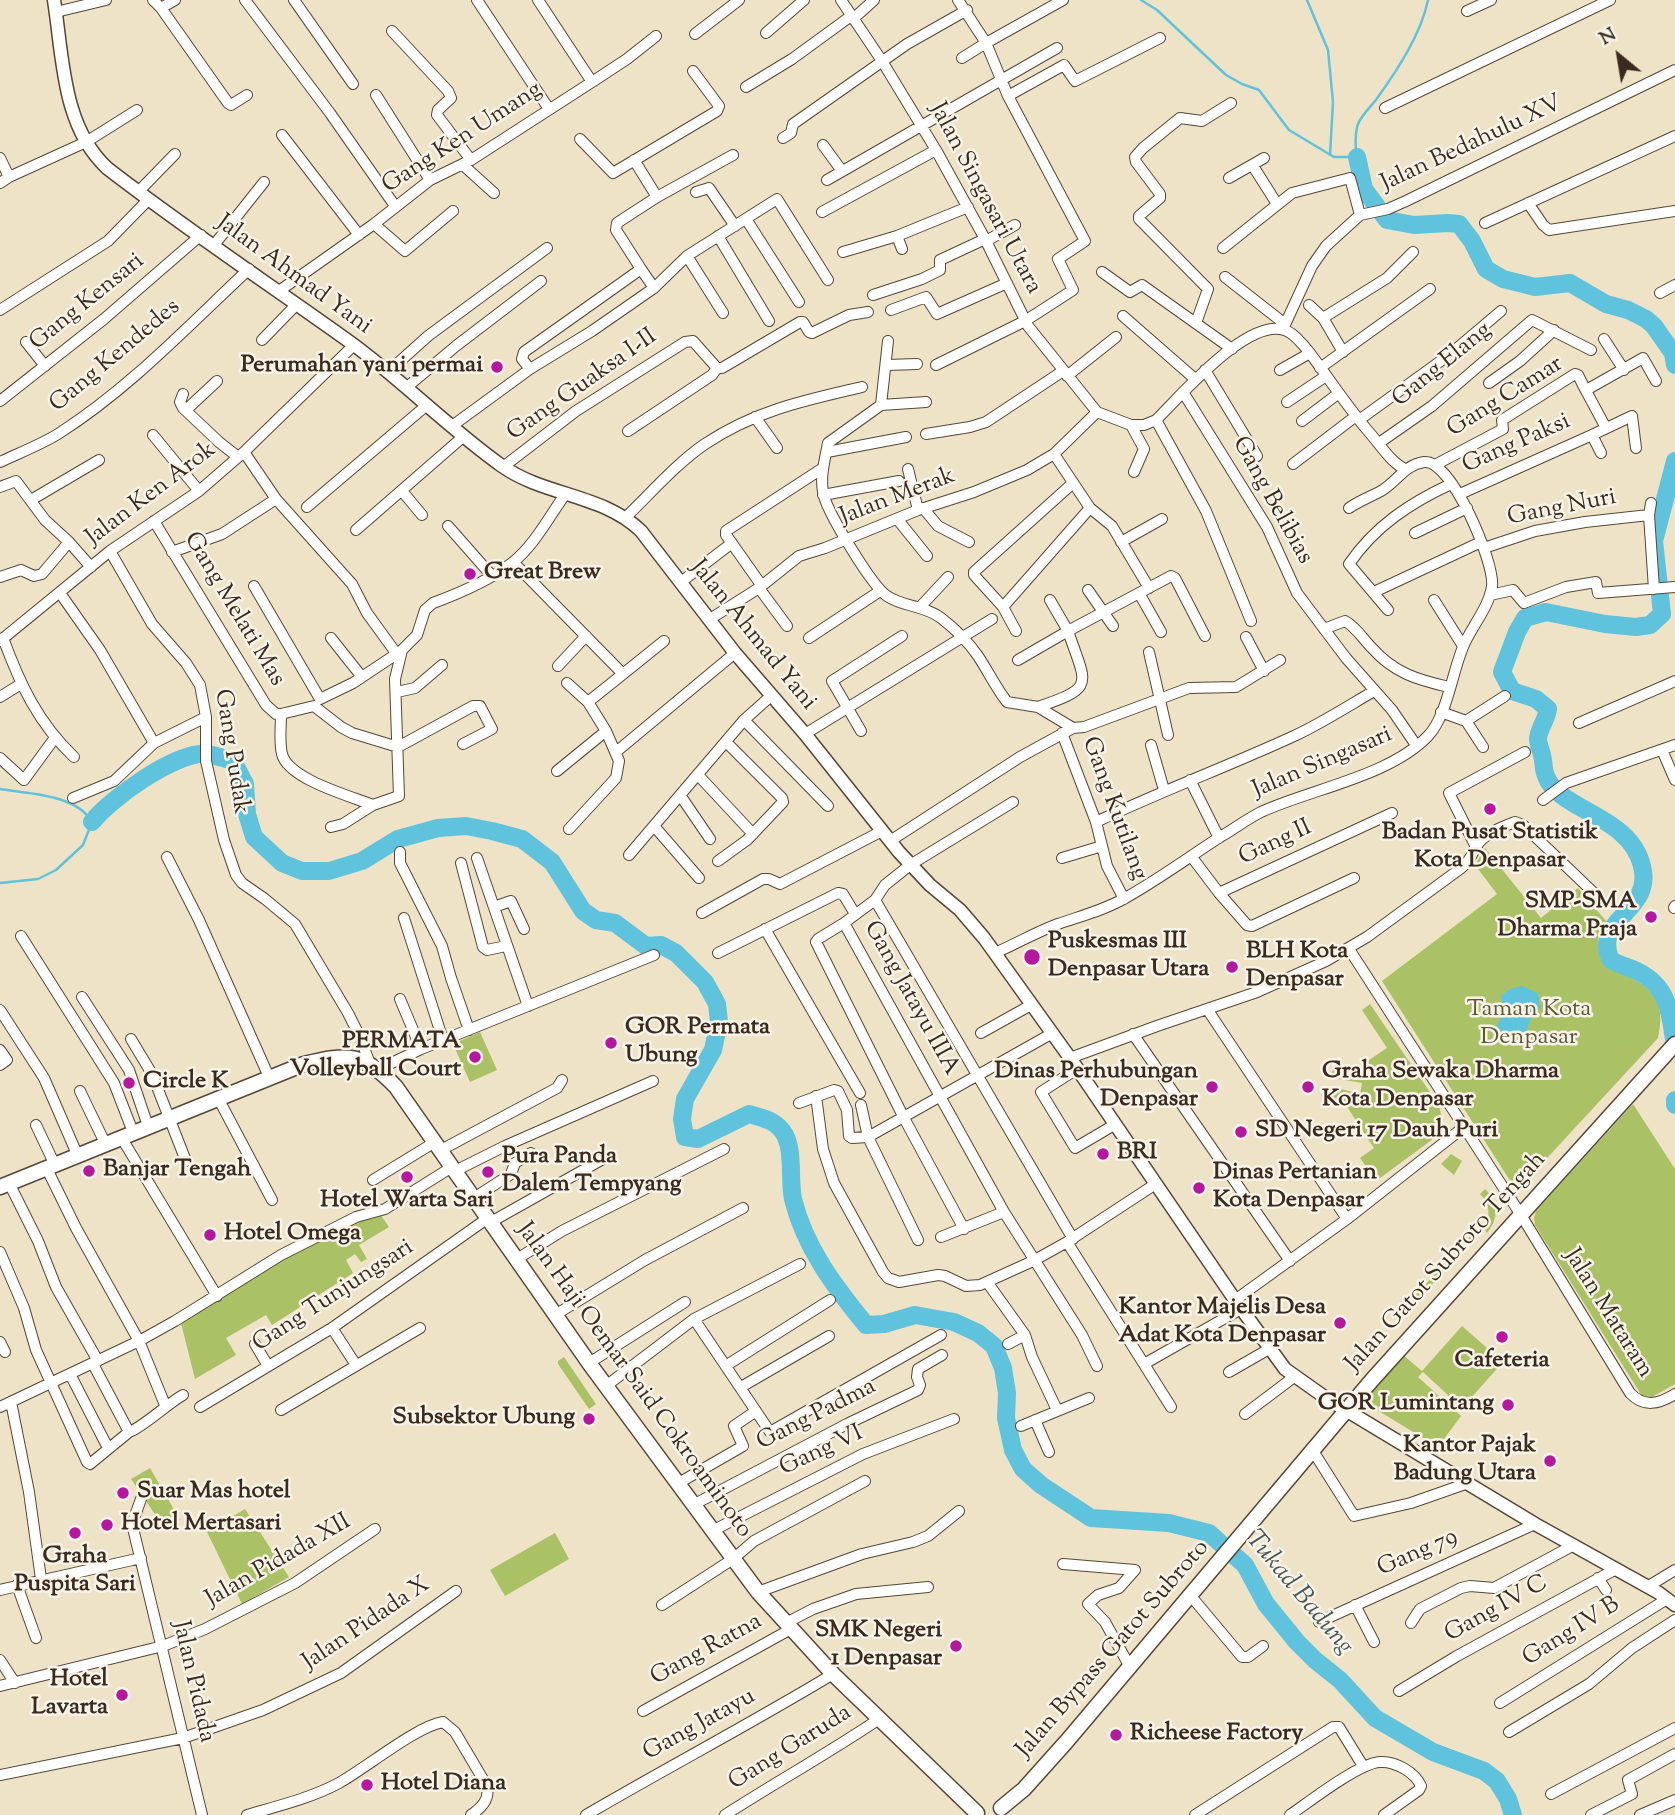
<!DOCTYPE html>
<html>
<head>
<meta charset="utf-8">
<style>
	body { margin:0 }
	#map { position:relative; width:1675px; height:1815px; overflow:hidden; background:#eee3c6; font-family:"Sorts Mill Goudy",serif }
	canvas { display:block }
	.north { position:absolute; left:1584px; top:21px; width:70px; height:70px; -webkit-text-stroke:5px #f7f3e8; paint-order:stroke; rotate:330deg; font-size:19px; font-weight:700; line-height:28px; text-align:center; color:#3b2a1e }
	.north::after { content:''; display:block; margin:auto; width:24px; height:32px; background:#3b2a1e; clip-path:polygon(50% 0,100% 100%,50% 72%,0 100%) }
</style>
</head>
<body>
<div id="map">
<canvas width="1675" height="1815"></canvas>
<div class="north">N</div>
</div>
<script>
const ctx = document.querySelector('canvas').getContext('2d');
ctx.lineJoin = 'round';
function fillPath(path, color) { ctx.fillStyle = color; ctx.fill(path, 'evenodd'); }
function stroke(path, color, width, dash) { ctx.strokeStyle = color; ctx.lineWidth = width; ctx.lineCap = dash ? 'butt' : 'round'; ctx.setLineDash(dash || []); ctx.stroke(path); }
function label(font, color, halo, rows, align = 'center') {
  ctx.font = font + ' "Sorts Mill Goudy",serif'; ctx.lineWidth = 5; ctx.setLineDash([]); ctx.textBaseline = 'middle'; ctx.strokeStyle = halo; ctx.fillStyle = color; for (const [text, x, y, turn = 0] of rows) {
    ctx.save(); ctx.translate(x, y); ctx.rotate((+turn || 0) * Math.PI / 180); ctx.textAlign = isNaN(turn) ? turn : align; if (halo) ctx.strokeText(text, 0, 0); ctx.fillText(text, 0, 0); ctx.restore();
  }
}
fillPath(new Path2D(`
	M1485 848 1541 918 1578 888 1606 921 1598 938C1603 988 1675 968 1658 1038L1524 1183 1516 1185 1509 1179 1382 981 1497 894 1475 865Z
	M1370 1004 1438 1104C1443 1116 1442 1124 1437 1136L1376 1181 1360 1158 1374 1148 1340 1096 1327 1104 1321 1095 1324 1093 1336 1095 1337 1088 1360 1094 1362 1083 1339 1079V1075L1332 1074 1333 1067 1337 1065 1345 1076 1387 1048 1362 1010Z
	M480 1032 497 1070 470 1082 453 1044Z
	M1633 1104 1675 1169V1384L1652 1397 1642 1396 1535 1225 1534 1218 1536 1211Z
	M1451 1154 1462 1161 1454 1175 1441 1164Z
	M1485 1189C1499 1202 1499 1218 1487 1233L1484 1228C1491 1216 1490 1204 1480 1194Z
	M380 1214 389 1227 359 1245 367 1259 361 1262 355 1254 346 1260 353 1273 272 1325 266 1315 226 1338 236 1355 195 1379 181 1323C241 1284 310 1230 380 1214Z
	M1472 1234 1475 1237 1418 1300 1414 1297 1446 1262 1448 1264Z
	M1462 1326 1503 1362 1462 1408 1423 1372 1418 1377 1461 1416 1438 1447 1372 1407C1364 1388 1391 1369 1403 1355L1422 1371Z
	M564 1357 596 1404 589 1409 558 1364V1361Z
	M150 1468 180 1520 165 1529 131 1479Z
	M245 1509 289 1577 242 1604 207 1532Z
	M555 1533 569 1559 505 1596 490 1570Z`), '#abc166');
fillPath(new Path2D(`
	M1522 986 1538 993 1540 1008 1531 1017 1526 1032 1516 1034 1501 1031 1497 1026 1503 1012 1501 996 1510 989Z`), '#5fc3dd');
stroke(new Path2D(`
	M1141 0 1157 10 1226 75 1242 84 1259 90 1289 130 1334 157H1357C1355 147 1355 133 1358 124 1362 114 1372 106 1378 97 1398 69 1421 34 1428 0
	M1307 0 1328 50 1333 102 1330 155
	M0 789C29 794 76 794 92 822L83 845 56 870 38 879 0 883`), '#5fc3dd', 2.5);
stroke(new Path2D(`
	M1357 157 1364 189 1387 220 1414 225 1448 223 1459 224 1472 241 1486 269 1503 279 1535 287 1570 283 1606 304 1628 310 1646 319 1654 326 1673 353 1675 365
	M1675 461 1654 541 1662 614 1650 625 1636 627 1605 624 1546 612 1525 618 1517 632 1502 672 1512 691 1536 699 1548 709C1547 719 1538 730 1538 739 1538 744 1541 750 1542 755 1544 762 1543 770 1546 776 1559 811 1630 815 1642 866 1654 913 1591 918 1611 960 1620 965 1628 967 1637 971 1670 987 1670 1014 1675 1046
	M92 822C110 799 176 751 207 754 215 755 225 759 233 761L245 784 247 814 254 837 282 863 302 871H329L362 861 398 839 438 828 466 826 492 831 522 839 552 862 583 911 596 920 615 923 646 946 661 945 676 953 705 982 717 1004 719 1022 713 1050 685 1099 682 1119 685 1137 698 1139 749 1114C764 1118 777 1121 785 1135 794 1153 789 1180 793 1199 805 1248 835 1287 866 1325L884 1324 915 1315 954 1322 978 1333 994 1346 1003 1368 1007 1393 1006 1418 1013 1450 1023 1469 1041 1485 1091 1518 1169 1523 1209 1533 1245 1565 1266 1604 1297 1642 1315 1660 1340 1680 1375 1718 1433 1752 1484 1771 1497 1781 1508 1799 1513 1815
	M1675 1100V1105`), '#5fc3dd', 18);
const minor = new Path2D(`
	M153 0 161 8 228 103 231 105 247 95
	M245 0 330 113 395 206
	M294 0 353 84
	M477 0 549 109
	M841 0 882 61 936 150 985 239 1028 326 1097 412 1131 425H1144L1156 420C1180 397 1256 306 1292 334 1305 344 1314 359 1323 371 1338 392 1352 412 1368 431 1379 443 1391 463 1405 469
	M958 0 986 43 962 58
	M161 8 175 0
	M1467 11 1491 0
	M56 12 106 0
	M853 19 874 0
	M392 31 448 91 451 98 438 110 437 115 471 160
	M766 33 804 0
	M695 34 739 0
	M592 82 627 59 656 36
	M746 87 792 59 851 16
	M376 95 430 180
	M1008 96 1064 65 1075 81 1160 38
	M1385 108 1610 0
	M282 135 359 235
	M783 138 791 133 793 124 907 44 967 10
	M580 139 613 173 717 111 719 106 693 71
	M823 145 842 171
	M0 158 9 177
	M634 160 657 197
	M463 165 494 193
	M1253 166 1277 204
	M1229 178 1264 158
	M827 180 1057 48
	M0 183 9 177 86 142 137 110
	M139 191 175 154
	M696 192 709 188 735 226
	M1528 203 1543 225 1549 230 1675 211
	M822 212 936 150
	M746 219 799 302
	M1485 223 1675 136
	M374 224 405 251 453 211
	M718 236 769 321
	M897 236 902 249
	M986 241 1015 225
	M214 245 264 182
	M1223 248 1292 193 1350 178 1360 215
	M843 252 897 236 968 207
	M687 256 723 313
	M641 269 616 230 617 223 657 197 733 155
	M1102 272 1130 292 1142 285 1232 349
	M1225 277 1285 324
	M279 291 374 224 430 180 471 160 592 82 538 0
	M1660 293 1675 285
	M873 295 922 279 940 270V260L985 239
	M1309 305 1323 318 1343 352
	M0 310 108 241 149 199
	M891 310 926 297 937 314 1007 283
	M1123 316 1195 379
	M1323 318 1387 278 1413 252
	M1196 323 1208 289 1139 219V216L1160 198V194L1136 162 1135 157 1143 148 1180 118 1202 121 1231 103
	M1283 329 1312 266 1326 246 1360 215 1388 209 1406 201 1675 70
	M1604 339 1624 370
	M262 340 297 304
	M888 341 881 405 828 443C825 459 819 480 824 496 829 515 872 586 887 596 903 607 924 605 941 618 954 628 969 643 978 656 988 671 996 688 1007 702L1038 707 1073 728
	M26 342 45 366
	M887 365 917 364
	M936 365 1025 321 1073 290 1058 259 1085 241 1008 96 986 43 1063 0
	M1320 368 1430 289
	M530 369 522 359 524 352 641 269 654 288
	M1205 370 1257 456
	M1280 370 1310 353
	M388 372 428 336 547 248
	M1067 376 1116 337
	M1489 383 1520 361 1554 330
	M407 387 456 346 541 281
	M1585 389 1606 428
	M1183 392 1267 527 1297 593 1346 658 1392 710 1416 745
	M183 394 180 402 183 408 219 442 238 457
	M0 401 104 319 201 235
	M1287 402 1326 376
	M881 405 926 402
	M186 410 217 381
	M755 417 777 448
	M1156 420 1206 511 1251 621
	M1359 420 1449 355 1501 311
	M1302 421 1339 393
	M1131 425 1144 449 1134 472
	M452 426 530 369 592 331 654 288 687 256 777 199 828 280
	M628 431 712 375 717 368H722L800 322H803L809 332 812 333 849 315 868 312
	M926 434 970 427 986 422 1063 371
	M153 435 199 491
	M1379 443 1432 406 1532 320 1591 350
	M244 452 276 499 352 584 367 613 396 653
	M827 452 906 437
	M1601 453 1592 435 1632 416 1636 448
	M1054 454 1090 508 1112 526 1149 588
	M0 462C19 453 40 445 58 434 129 389 188 326 249 269
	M1293 464 1356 416
	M1435 465 1503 429 1502 420 1575 374 1578 375 1585 389H1588L1643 358 1656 381
	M503 467 576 411 685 342 693 341 717 368
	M908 469 918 510
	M0 487 16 481 45 520 69 542 91 567
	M402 491 422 515
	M1460 494 1592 435
	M823 495 899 481
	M31 500 99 460
	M1651 503 1649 515 1654 589
	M307 507 427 405
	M923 508 938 526 969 542
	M625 518C650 494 677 463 705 444 754 411 805 400 862 387
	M898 520 927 556
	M154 521 266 705 276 714H281
	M448 526 492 576
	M356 530 464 436
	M1415 533 1467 508
	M1121 542 1162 519
	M1484 548 1535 531 1585 522 1649 515
	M110 551 152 624 186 663 200 685 206 717V761L224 840 236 875 242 883 265 899 295 924 348 1013 360 1037 370 1064
	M172 552 222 534 276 499
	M513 562 623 674 588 702
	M0 577 21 570 34 576 42 574 69 542
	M681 582 732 543
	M254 586 320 699 353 683 401 651
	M762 586 726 535V531L823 468
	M759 588 787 626
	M1088 590 1113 626
	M1374 592 1481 542
	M60 593 100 650 154 743
	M1139 593 1161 632
	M1490 595 1513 590 1524 603 1566 587 1596 582 1598 593 1675 587
	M1434 600 1463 646
	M921 606 948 577
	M1003 607 1090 508
	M1388 610 1349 564C1375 526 1410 503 1451 484
	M710 619 759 588 799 556 825 548 918 510 974 492 1027 470 1054 454 1097 412
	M1324 629 1345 621C1356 627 1363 639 1372 648 1394 673 1418 680 1449 687
	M1016 631 1003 607 974 575V572L1073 483
	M1246 637 1264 671
	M3 638C20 684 38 723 74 757
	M331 638 362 677
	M809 638 880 591
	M0 641 110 551 199 491 244 452 354 345
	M1149 652 1168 735
	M1018 660 1068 631 1050 600
	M558 666 586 636
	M623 674 664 641
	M567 683 588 702 606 731 619 761 616 778 569 829
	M397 692 415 688 442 665
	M0 697 21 684
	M1038 707C1097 687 1086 685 1068 631L1171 576 1175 578 1205 636
	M1441 712 1466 721 1505 696
	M281 714 314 706 341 727 352 733 398 747 473 706H480L492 729 463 744
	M281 714C281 727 279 742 282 754 288 779 350 796 373 805
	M744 720 828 806
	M1466 721 1483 747
	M1579 723 1675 681
	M861 731 832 681 902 636
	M1062 733 1096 822 1107 866 1124 899
	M805 734 992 619
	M1151 745 1164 790
	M1662 750 1675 780
	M616 752 735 653
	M0 758 24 780 54 739
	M557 771 606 731
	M698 775 753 834
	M1190 780 1219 838
	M680 795 710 839
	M73 798 114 781 154 743 206 717
	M1543 800 1566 783 1675 745
	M1096 822C1161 791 1229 766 1294 736 1322 723 1348 706 1374 691
	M654 826 699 878
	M331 827 343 824 373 805 399 796 395 679 402 650 417 635 425 610 433 603C460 593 489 581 512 563 534 546 549 517 566 493
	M890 841 1020 757 1073 728 1084 727 1189 688 1236 687 1280 660
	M1476 847 1449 793 1525 752
	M400 852V863L442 946 451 978 469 1030
	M629 855 744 720 772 695
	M1191 856 1219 893 1392 813
	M167 857 199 920 269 1077
	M477 858 528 1006
	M1062 858 1102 846
	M718 861 747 840 783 802 782 798 726 742
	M461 863 483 947 487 950 506 946
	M1219 893 1247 925 1252 926 1354 878
	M875 900 1073 1239
	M494 907 511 901 524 929
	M1674 908 1675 906
	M702 913 763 879H769L780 884 882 831
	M404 918 443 1040
	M844 923 1004 1212 1082 1335 1097 1366
	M765 929 860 1093
	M21 936 114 1083 133 1132
	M1349 949 1521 1215 1630 1393C1644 1408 1659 1404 1675 1394
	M718 953 838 893 843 894 855 914
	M995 953C1016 944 1036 932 1058 924 1081 916 1105 910 1127 897 1159 879 1189 857 1220 837 1234 829 1247 819 1261 812 1311 789 1390 776 1428 736 1447 716 1452 673 1463 647 1471 627 1489 608 1492 586 1495 563 1451 458 1424 462 1404 465 1397 482 1381 491 1370 497 1359 501 1349 508
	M82 997 129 1070 148 1126
	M400 999 421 1049
	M1207 1009 1347 1219
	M0 1010 44 1078 77 1154
	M981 1033 1031 1005
	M1133 1034 1290 1261
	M131 1039 152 1074 186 1161
	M0 1050 7 1060 0 1065
	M1070 1058 1157 1026 1257 992 1326 961 1367 937 1460 869C1469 862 1471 856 1476 847 1483 834 1502 827 1515 822L1523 825 1594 893
	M379 1069 421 1049 654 955
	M1077 1069 1041 1092 1075 1148 1114 1125
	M80 1091 105 1143
	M816 1096 823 1149 834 1183 883 1272 888 1278 899 1282 938 1275 945 1276 966 1286 980 1285 1033 1261 1067 1242 1154 1185
	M218 1098 272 1200
	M799 1103 834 1090 838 1091 847 1110 849 1136 852 1138 868 1137 918 1240
	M861 1105 868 1137 1051 1034
	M36 1125 54 1163
	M121 1137 217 1296
	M441 1150 557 1088 562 1080
	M46 1167 76 1228 139 1341 165 1405
	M455 1171 505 1146 653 1081
	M373 1180 435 1142
	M9 1183 38 1241 56 1287 98 1361
	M474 1198 511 1174 515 1163 531 1153
	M491 1222 603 1159
	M964 1229 904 1118 816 942 818 939 844 923 875 900 885 885 910 865 1013 802
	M941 1237 1004 1212
	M1067 1242 1171 1407
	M0 1252 24 1308 36 1350 87 1462 90 1464 129 1432
	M517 1259 562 1231 724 1149
	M987 1282 1025 1335 1032 1357 1057 1410
	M1235 1300 1347 1219 1464 1127
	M555 1315 645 1260 743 1208
	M694 1319 770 1432 941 1335
	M332 1328 356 1365
	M0 1342 5 1352
	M255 1344 268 1366
	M1008 1344 1025 1335
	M589 1363 685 1302
	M93 1364 129 1432C142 1428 167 1404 183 1395
	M1144 1364 1241 1309
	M727 1365 830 1300
	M1229 1372 1269 1349
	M70 1374 108 1448
	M606 1386 694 1319 800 1264
	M741 1387 829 1336
	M11 1402 29 1492 41 1579
	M0 1407 139 1341 175 1321 281 1255 356 1217 385 1209 452 1167
	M200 1407 332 1328 488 1218
	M281 1410 420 1328
	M1245 1414 1294 1377
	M1035 1420 1049 1452
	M1021 1426 1089 1398
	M1313 1451 1354 1516 1411 1503 1468 1483
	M677 1484 743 1446 734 1426 756 1411
	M141 1499 132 1524 202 1815
	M693 1505 847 1424 918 1390 920 1385 917 1377 918 1369 942 1355
	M712 1531 863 1454 954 1419
	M1063 1564 1135 1570 1119 1588 1098 1595 1088 1604 1105 1622 1130 1667
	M1598 1578 1606 1590
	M17 1585 36 1638
	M1647 1587 1675 1570
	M0 1590 141 1558
	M758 1592 862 1554 913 1542 928 1536 959 1511
	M1190 1595 1242 1657H1248L1263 1646
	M662 1605 733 1559 754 1541 865 1481
	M1355 1605 1374 1642
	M1319 1622 1535 1524
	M786 1623 813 1609 856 1594 928 1587
	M1411 1623 1420 1609 1461 1588 1470 1586 1494 1588 1574 1545
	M0 1660 15 1683
	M0 1686 163 1646 205 1629 295 1583 375 1529
	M1399 1691 1457 1656 1616 1569
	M1500 1703 1667 1599
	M643 1711 791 1629
	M1509 1732 1589 1684 1632 1648 1675 1620
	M0 1775 183 1738 263 1710 341 1673 456 1591
	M1551 1794 1675 1728
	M247 1815C278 1806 311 1798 339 1783 366 1768 417 1726 443 1722L455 1732 487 1786C490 1800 481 1808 471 1815
	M586 1815C668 1767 752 1723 833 1674
	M725 1815C776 1782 829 1753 879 1719
	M1195 1815 1333 1727H1339L1363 1766
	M1290 1815C1309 1802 1359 1763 1380 1762 1395 1761 1415 1772 1421 1786L1419 1790 1384 1815
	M1591 1815 1632 1794 1628 1780 1675 1754
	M1640 1815 1675 1800`);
const major = new Path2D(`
	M54 0C63 57 62 126 107 168 187 230 272 286 354 345 405 383 450 429 502 466 544 496 603 494 641 531L735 653 805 734 899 852 930 885 960 910 984 938 1070 1058 1235 1300 1285 1369 1326 1398 1535 1524 1659 1593 1675 1605`);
const highway = new Path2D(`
	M0 1187 304 1064C348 1053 364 1053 396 1087L589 1363 758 1592 833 1674 977 1813
	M1001 1808 1024 1789 1067 1741 1372 1380 1675 1044`);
stroke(minor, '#564637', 12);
stroke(major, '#564637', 15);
stroke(highway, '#564637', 17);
stroke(minor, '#fff', 10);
stroke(major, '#fff', 12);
stroke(highway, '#fff', 14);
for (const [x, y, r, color] of [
	[497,367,7,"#b5179e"],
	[470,574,7,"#b5179e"],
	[1490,809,7,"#b5179e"],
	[1651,917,7,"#b5179e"],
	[1032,957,9,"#b5179e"],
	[1232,967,7,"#b5179e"],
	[611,1043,7,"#b5179e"],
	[475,1057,7,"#b5179e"],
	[129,1083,7,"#b5179e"],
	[1212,1087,7,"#b5179e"],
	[1308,1087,7,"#b5179e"],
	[1241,1132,7,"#b5179e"],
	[1103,1154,7,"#b5179e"],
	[89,1171,7,"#b5179e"],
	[488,1172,7,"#b5179e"],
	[407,1177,7,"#b5179e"],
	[1199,1188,7,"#b5179e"],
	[210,1235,7,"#b5179e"],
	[1340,1323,7,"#b5179e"],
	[1502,1337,7,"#b5179e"],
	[1508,1405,7,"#b5179e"],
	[589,1419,7,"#b5179e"],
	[1550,1461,7,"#b5179e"],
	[123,1493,7,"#b5179e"],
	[107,1525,7,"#b5179e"],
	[75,1533,7,"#b5179e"],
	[956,1646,7,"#b5179e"],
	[122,1695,7,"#b5179e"],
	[1116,1735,7,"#b5179e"],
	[367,1785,7,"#b5179e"]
]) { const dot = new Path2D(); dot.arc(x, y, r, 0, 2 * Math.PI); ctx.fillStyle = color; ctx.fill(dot); stroke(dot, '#f7f3e8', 2.5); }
label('24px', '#3b2a1e', '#f7f3e8', [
	["Gang Ken Umang",463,139,-33],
	["Jalan Bedahulu XV",1472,145,-25],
	["Jalan Singasari Utara",984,199,62],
	["Jalan Ahmad Yani",293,276,36],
	["Gang Kensari",88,303,-39],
	["Gang Kendedes",116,357,-40],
	["Gang Elang",1443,366,-39],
	["Gang Guaksa I-II",583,386,-35],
	["Gang Camar",1506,398,-32],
	["Gang Paksi",1517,445,-24],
	["Jalan Ken Arok",152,495,-37],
	["Jalan Merak",898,498,-21],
	["Gang Belibias",1271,501,61],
	["Gang Nuri",1562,509,-11],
	["Gang Melati Mas",233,610,59],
	["Jalan Ahmad Yani",752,636,51],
	["Gang Pudak",230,752,81],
	["Jalan Singasari",1323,764,-23],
	["Gang Kutilang",1113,809,70],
	["Gang II",1276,844,-25],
	["Gang Jatayu IIIA",910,999,61],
	["Jalan Gatot Subroto Tengah",1447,1263,-48],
	["Gang Tunjungsari",334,1297,-33],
	["Jalan Mataram",1607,1314,58],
	["Jalan Haji Oemar Said Cokroaminoto",633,1381,54],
	["Gang Padma",817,1416,-27],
	["Gang VI",822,1452,-25],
	["Gang 79",1418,1554,-24],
	["Jalan Pidada XII",279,1562,-30],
	["Gang IV C",1497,1610,-29],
	["Jalan Pidada X",367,1625,-34],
	["Gang IV B",1572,1633,-32],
	["Jalan Bypass Gatot Subroto",1114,1650,-49],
	["Gang Ratna",707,1651,-29],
	["Jalan Pidada",192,1682,77],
	["Gang Jatayu",700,1726,-29],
	["Gang Garuda",791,1749,-32]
]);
label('bold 24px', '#3b2a1e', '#f7f3e8', [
	["Perumahan yani permai",483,367,"right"],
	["Great Brew",484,574],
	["Badan Pusat Statistik",1490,834,"center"],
	["Kota Denpasar",1490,862,"center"],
	["SMP-SMA",1637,903,"right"],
	["Dharma Praja",1637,931,"right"],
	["Puskesmas III",1048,943],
	["Denpasar Utara",1048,971],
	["BLH Kota",1246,953],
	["Denpasar",1246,981],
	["GOR Permata",625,1029],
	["Ubung",625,1057],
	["PERMATA",461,1043,"right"],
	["Volleyball Court",461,1071,"right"],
	["Dinas Perhubungan",1198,1073,"right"],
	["Denpasar",1198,1101,"right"],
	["Graha Sewaka Dharma",1322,1073],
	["Kota Denpasar",1322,1101],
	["Circle K",143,1083],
	["SD Negeri 17 Dauh Puri",1255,1132],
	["BRI",1117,1154],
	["Pura Panda",502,1158],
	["Dalem Tempyang",502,1186],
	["Banjar Tengah",103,1171],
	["Dinas Pertanian",1213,1174],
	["Kota Denpasar",1213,1202],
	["Hotel Warta Sari",407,1202,"center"],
	["Hotel Omega",224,1235],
	["Kantor Majelis Desa",1326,1309,"right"],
	["Adat Kota Denpasar",1326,1337,"right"],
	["Cafeteria",1502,1362,"center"],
	["GOR Lumintang",1494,1405,"right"],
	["Subsektor Ubung",575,1419,"right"],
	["Kantor Pajak",1536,1447,"right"],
	["Badung Utara",1536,1475,"right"],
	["Suar Mas hotel",137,1493],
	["Hotel Mertasari",121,1525],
	["Graha",75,1558,"center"],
	["Puspita Sari",75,1586,"center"],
	["SMK Negeri",942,1632,"right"],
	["1 Denpasar",942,1660,"right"],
	["Hotel",108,1681,"right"],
	["Lavarta",108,1709,"right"],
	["Richeese Factory",1130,1735],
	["Hotel Diana",381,1785]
], 'left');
label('24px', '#5d5734', '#f7f3e8', [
	["Taman Kota",1529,1011],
	["Denpasar",1529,1039]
]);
label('italic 26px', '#465857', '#f7f3e8', [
	["Tukad Badung",1298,1594,50]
]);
</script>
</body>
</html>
